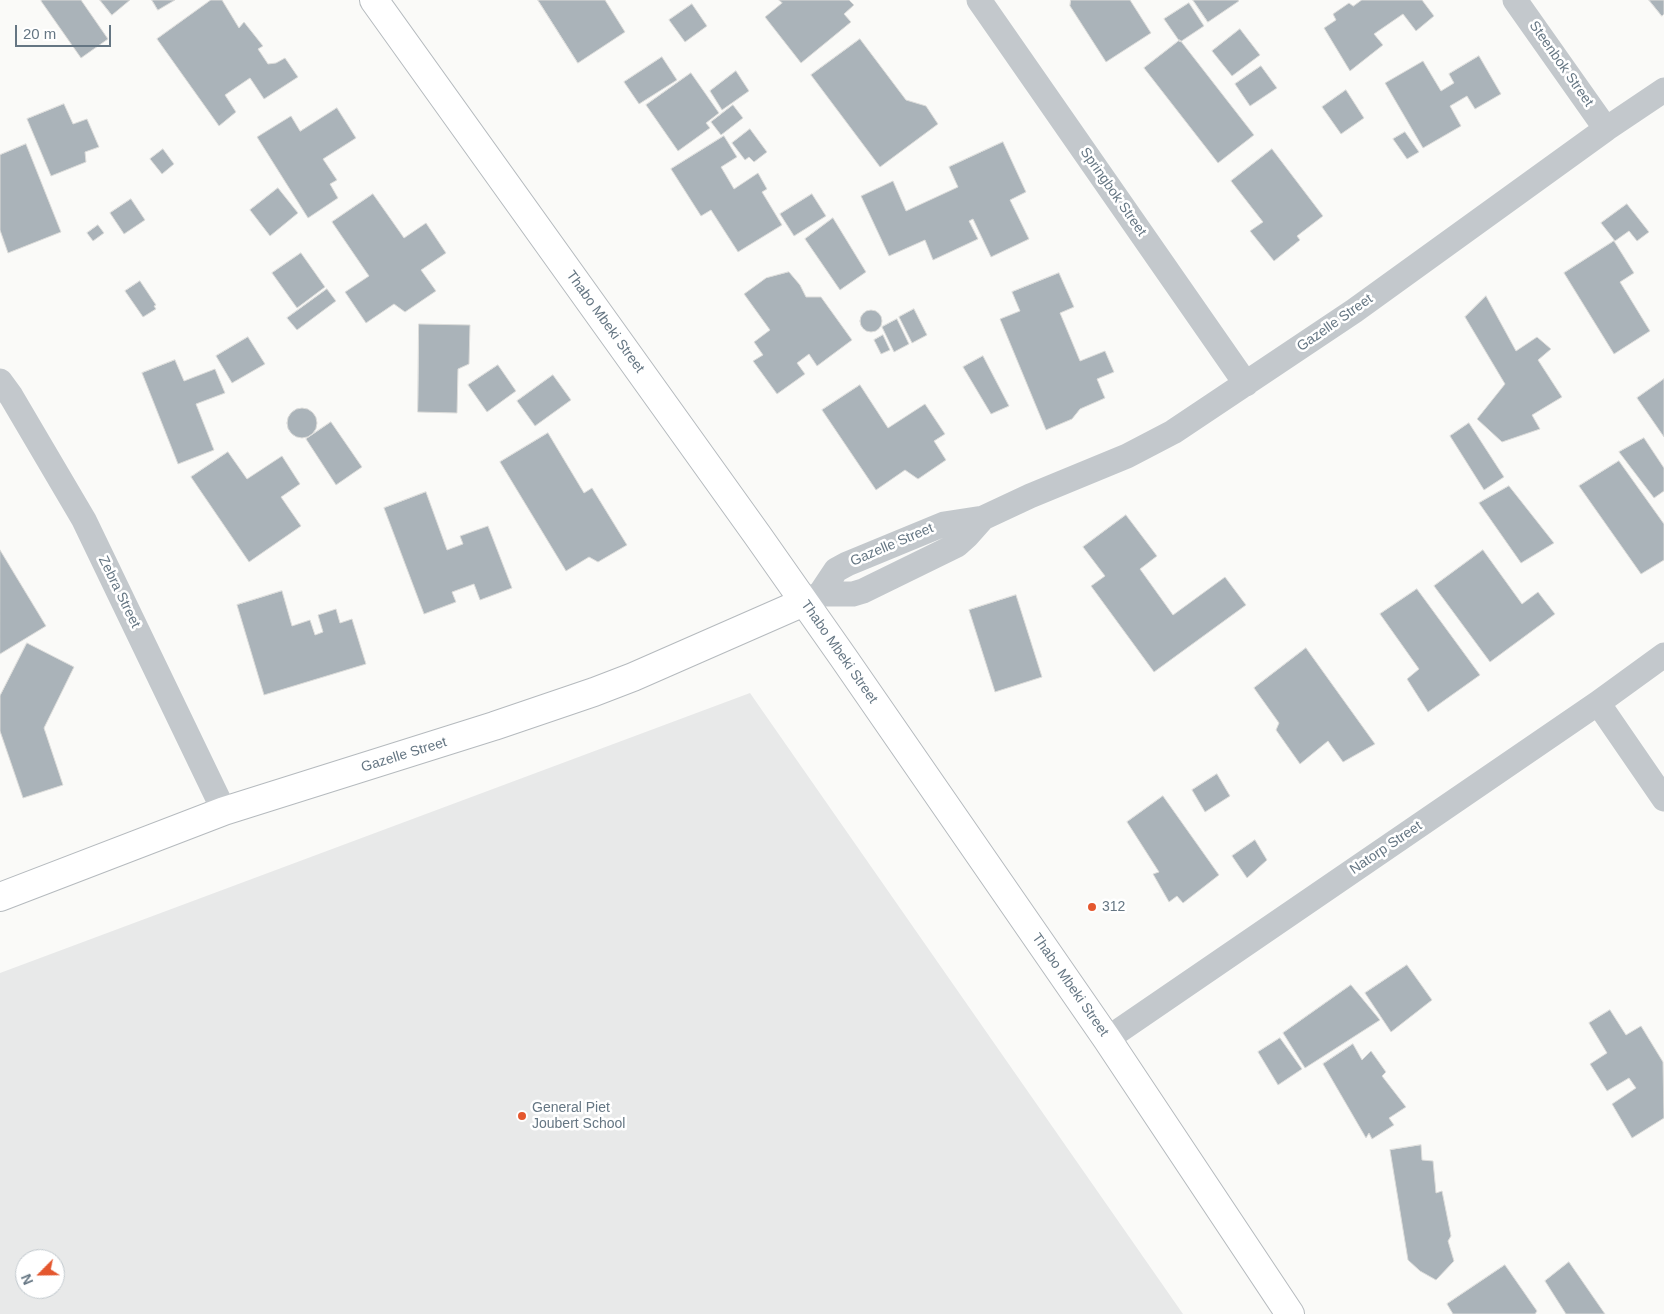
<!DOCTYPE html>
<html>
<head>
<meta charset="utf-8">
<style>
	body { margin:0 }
	#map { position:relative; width:1664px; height:1314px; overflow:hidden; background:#fafaf8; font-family:Arial,sans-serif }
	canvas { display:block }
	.north { position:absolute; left:15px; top:1249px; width:50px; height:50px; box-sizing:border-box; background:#fff; border:1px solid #c1c8cd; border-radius:50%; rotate:247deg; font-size:14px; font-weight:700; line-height:20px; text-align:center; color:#657683 }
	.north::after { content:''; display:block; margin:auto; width:18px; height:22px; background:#e4572e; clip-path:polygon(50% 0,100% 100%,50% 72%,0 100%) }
	.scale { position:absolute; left:15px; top:25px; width:96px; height:22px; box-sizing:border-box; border:2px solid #657683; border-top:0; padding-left:6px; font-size:15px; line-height:18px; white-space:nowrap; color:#657683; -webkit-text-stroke:4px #fff; paint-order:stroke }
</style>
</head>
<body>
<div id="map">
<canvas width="1664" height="1314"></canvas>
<div class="north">N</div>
<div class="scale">20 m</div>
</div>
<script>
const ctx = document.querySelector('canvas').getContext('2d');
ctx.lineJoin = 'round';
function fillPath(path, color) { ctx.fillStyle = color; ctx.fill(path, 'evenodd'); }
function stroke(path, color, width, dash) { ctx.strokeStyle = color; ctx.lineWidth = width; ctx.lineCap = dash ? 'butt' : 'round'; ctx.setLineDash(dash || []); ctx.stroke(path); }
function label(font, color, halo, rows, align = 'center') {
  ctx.font = font + ' Arial,sans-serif'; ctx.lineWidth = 5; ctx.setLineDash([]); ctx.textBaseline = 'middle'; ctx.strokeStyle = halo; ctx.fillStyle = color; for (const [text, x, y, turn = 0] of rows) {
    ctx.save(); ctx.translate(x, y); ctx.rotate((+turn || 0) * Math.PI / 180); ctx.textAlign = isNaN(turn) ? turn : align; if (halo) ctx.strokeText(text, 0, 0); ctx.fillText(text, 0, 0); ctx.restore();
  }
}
fillPath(new Path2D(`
	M750 693 1183 1314H0V973ZM25 1259H55V1289H25Z`), '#e8e9e9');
const building = new Path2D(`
	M42 0H81L108 39 81 58 41 1Z
	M100 0H130L112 15Z
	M152 0H175L158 10Z
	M211 0H222L239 28 244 22 263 46 258 49 268 64 276 63 285 58 298 77 264 99 250 78 225 95 236 112 219 126 157 39Z
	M538 0H605L625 32 578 63Z
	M779 0H849L854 5 844 14 851 22 801 63 765 17 782 3Z
	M1071 0H1130L1151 33 1106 62 1070 6Z
	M1193 0H1238L1239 1 1208 22Z
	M1362 0H1422L1434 16 1416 31 1403 14 1374 34 1383 45 1350 71 1324 28 1336 20 1333 14 1349 3 1353 6Z
	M1649 0H1664V14L1662 16Z
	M1189 3 1204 26 1180 42 1164 19Z
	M692 4 707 26 685 42 669 20Z
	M1240 29 1260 55 1232 76 1212 51Z
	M860 39 906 100 926 106 938 124 880 167 811 75Z
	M1180 40 1254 135 1218 163 1144 68Z
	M1479 56 1501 94 1475 109 1467 96 1450 106 1461 126 1423 148 1385 83 1423 61 1441 91 1454 83 1449 74Z
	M662 57 677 80 639 104 624 82Z
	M1261 66 1277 88 1250 106 1235 84Z
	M736 71 749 91 722 110 710 91Z
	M691 73 719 113 706 123 710 128 678 151 646 105Z
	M1346 90 1364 118 1341 134 1322 107Z
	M64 104 73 124 87 119 99 147 85 152 86 162 51 176 27 119Z
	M733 105 743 118 721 135 711 122Z
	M337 108 356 138 323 159 337 180 330 184 338 198 308 218 257 137 291 116 300 131Z
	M750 129 767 152 754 162 749 157 745 160 732 143Z
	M1405 132 1419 152 1407 159 1393 139Z
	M724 136 737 157 721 167 734 189 758 173 767 189 762 192 782 225 738 252 711 210 701 216 671 169Z
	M1003 142 1026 192 1010 200 1029 239 991 257 973 219 969 221 978 239 933 260 925 240 889 256 861 196 893 181 906 211 958 187 949 167Z
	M26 144 61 232 8 253 0 230V155Z
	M163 149 174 164 162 174 150 159Z
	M1272 149 1323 216 1297 236 1300 240 1274 261 1250 231 1263 222 1231 181Z
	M278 188 298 213 270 236 250 210Z
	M373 194 404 238 426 223 446 253 421 270 436 291 405 312 394 304 366 323 345 292 369 276 332 222Z
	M812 194 826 216 794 236 780 214Z
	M131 199 145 220 124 234 110 213Z
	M1627 204 1649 232 1637 241 1629 231 1615 241 1601 223Z
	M833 218 866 272 840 290 805 239Z
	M98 225 104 233 93 241 87 233Z
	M1614 241 1634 273 1620 282 1650 331 1614 354 1564 273Z
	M301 253 325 287 297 308 272 273Z
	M789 272 800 285 806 297H821L852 340 817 366 809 354 797 363 805 374 777 394 753 361 763 355 754 342 770 330 744 294 766 278Z
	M1059 273 1074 307 1060 313 1080 361 1105 351 1114 372 1097 379 1105 398 1080 409 1072 419 1046 430 1000 319 1020 311 1012 292Z
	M140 281 156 305 154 306 156 309 143 317 125 291Z
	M327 289 336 301 297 330 287 318Z
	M1486 296 1516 351 1537 337 1551 349 1538 360 1562 397 1532 415 1540 429 1502 442 1477 419 1505 384 1465 317Z
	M914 309 927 335 912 343 899 317Z
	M860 321a11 11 0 1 1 22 0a11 11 0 1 1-22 0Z
	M897 319 909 344 894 352 882 327Z
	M419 324 470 325 469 364 458 369 457 413 418 412Z
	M883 335 890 350 881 354 874 340Z
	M248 337 265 364 232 383 216 356Z
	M983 356 1009 406 991 414 963 367Z
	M175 360 184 381 215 369 225 393 196 404 214 450 178 464 142 373Z
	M498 365 516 391 487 412 468 385Z
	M553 375 571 400 535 426 517 401Z
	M1664 379V437L1637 398Z
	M860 385 888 428 925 404 945 434 934 441 946 460 918 479 905 470 876 490 822 410Z
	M287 423a15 15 0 1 1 30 0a15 15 0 1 1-30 0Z
	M331 422 362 467 336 485 306 439Z
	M1469 423 1504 477 1484 490 1450 436Z
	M548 433 584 493 592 488 627 545 598 562 589 557 566 571 500 462Z
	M1644 438 1664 468V491L1654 498 1619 452Z
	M228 452 247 479 282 456 300 484 281 497 301 526 249 562 191 477Z
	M1619 461 1664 524V560L1641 574 1579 486Z
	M1509 486 1554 543 1521 563 1479 503Z
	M426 492 447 550 463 544 460 536 488 526 512 588 480 600 474 584 452 592 456 602 424 614 384 508Z
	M1126 515 1157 556 1140 569 1173 615 1225 577 1246 605 1154 672 1091 586 1105 576 1083 547Z
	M0 550 46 626 0 654Z
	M1483 550 1522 604 1538 592 1555 614 1490 662 1434 586Z
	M1417 589 1480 675 1428 712 1407 679 1419 669 1380 614Z
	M282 591 292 626 310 620 315 635 323 632 318 615 336 609 340 623 352 619 366 664 264 695 237 605Z
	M1016 595 1042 677 995 692 969 610Z
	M27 643 74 667 44 728 63 785 23 798 0 731V696Z
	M1306 648 1375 744 1343 762 1328 741 1300 764 1276 730 1279 723 1254 688Z
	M1217 774 1230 796 1205 812 1192 790Z
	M1163 796 1219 875 1183 903 1177 896 1169 902 1153 874 1159 872 1127 822Z
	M1255 840 1267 860 1247 878 1232 856Z
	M1407 965 1432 1000 1391 1032 1365 993Z
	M1351 985 1380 1020 1305 1068 1283 1033Z
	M1610 1010 1626 1035 1641 1026 1663 1062 1664 1118 1632 1138 1612 1104 1636 1088 1629 1078 1607 1091 1590 1064 1607 1053 1589 1023Z
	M1280 1038 1302 1069 1278 1085 1258 1052Z
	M1353 1044 1362 1060 1371 1051 1386 1072 1382 1076 1406 1107 1389 1118 1394 1125 1372 1139 1369 1133 1366 1138 1323 1064Z
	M1421 1145 1422 1160 1433 1161 1436 1193 1442 1191 1451 1236 1448 1241 1454 1261 1436 1280 1420 1271 1408 1260 1390 1150Z
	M1569 1262 1605 1314H1566L1545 1281Z
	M1505 1265 1537 1311 1535 1314H1453L1447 1304Z`);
fillPath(building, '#aab3b9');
stroke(building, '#dcdcda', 1);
const primary = new Path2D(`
	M374 0 758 536 843 657 1107 1039 1290 1314
	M0 897 224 811 494 726 594 692 633 677 804 602`);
stroke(primary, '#b5babe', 30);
stroke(new Path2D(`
	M979 0 1246 384
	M1515 0 1606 129
	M0 381 11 396 84 520 224 811
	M820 594 836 570 847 564 944 524 983 518 1030 496 1127 456 1173 432 1354 311 1606 129 1664 90
	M809 599 820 594H853L863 591 957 545 967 536 983 518
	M1598 703 1664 799
	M1107 1039 1598 703 1664 655`), '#c3c8cc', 25);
stroke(primary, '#fff', 28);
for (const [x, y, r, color] of [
	[1092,907,5,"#e4572e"],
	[522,1116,5,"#e4572e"]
]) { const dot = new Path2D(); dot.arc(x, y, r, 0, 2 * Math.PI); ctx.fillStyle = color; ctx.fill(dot); stroke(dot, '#fff', 2); }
label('14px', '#657683', '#fff', [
	["Steenbok Street",1561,64,55],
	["Springbok Street",1113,192,55],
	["Thabo Mbeki Street",605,322,54],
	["Gazelle Street",1335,323,-35],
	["Gazelle Street",892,545,-23],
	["Zebra Street",119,592,64],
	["Thabo Mbeki Street",839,652,55],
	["Gazelle Street",404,755,-17],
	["Natorp Street",1386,848,-34],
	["Thabo Mbeki Street",1070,985,55]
]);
label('14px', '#657683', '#fff', [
	["312",1102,907],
	["General Piet",532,1108],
	["Joubert School",532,1124]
], 'left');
</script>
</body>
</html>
